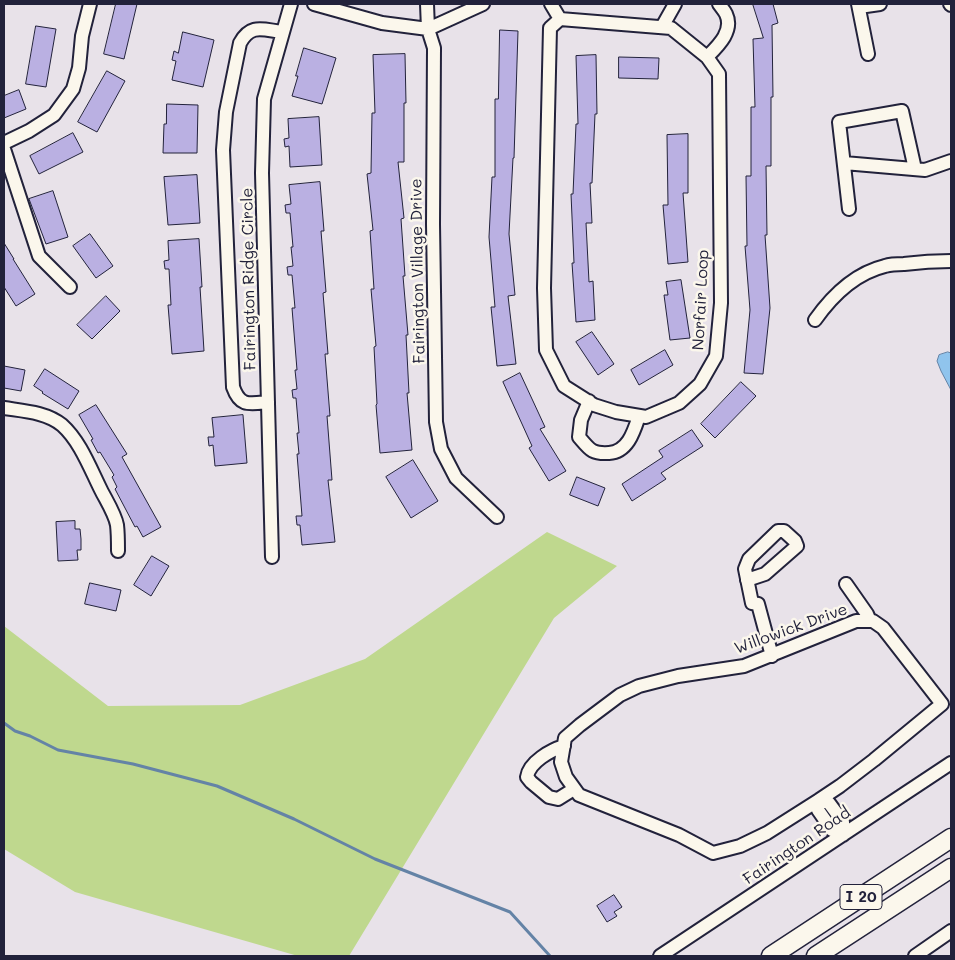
<!DOCTYPE html>
<html>
<head>
<meta charset="utf-8">
<style>
	body { margin:0 }
	#map { position:relative; width:955px; height:960px; overflow:hidden; background:#e8e2e9; font-family:Mali,sans-serif }
	canvas { display:block }
	.frame { position:absolute; inset:0; border:5px solid #22223b; pointer-events:none }
</style>
</head>
<body>
<div id="map">
<canvas width="955" height="960"></canvas>
<div class="frame"></div>
</div>
<script>
const ctx = document.querySelector('canvas').getContext('2d');
ctx.lineJoin = 'round';
function fillPath(path, color) { ctx.fillStyle = color; ctx.fill(path, 'evenodd'); }
function stroke(path, color, width, dash) { ctx.strokeStyle = color; ctx.lineWidth = width; ctx.lineCap = dash ? 'butt' : 'round'; ctx.setLineDash(dash || []); ctx.stroke(path); }
function label(font, color, halo, rows, align = 'center') {
  ctx.font = font + ' Mali,sans-serif'; ctx.lineWidth = 5; ctx.setLineDash([]); ctx.textBaseline = 'middle'; ctx.strokeStyle = halo; ctx.fillStyle = color; for (const [text, x, y, turn = 0] of rows) {
    ctx.save(); ctx.translate(x, y); ctx.rotate((+turn || 0) * Math.PI / 180); ctx.textAlign = isNaN(turn) ? turn : align; if (halo) ctx.strokeText(text, 0, 0); ctx.fillText(text, 0, 0); ctx.restore();
  }
}
fillPath(new Path2D(`
	M547 532 617 566 554 618 349 956H298L75 892 4 849V626L108 706 240 705 365 659Z`), '#bfd88e');
const water = new Path2D(`
	M948 352 951 353V390L941 371 937 361 939 355Z`);
fillPath(water, '#90c4ed');
stroke(water, '#6483a6', 1);
stroke(new Path2D(`
	M4 723 15 731 30 736 58 750 133 764 217 786 294 819 375 859 510 912 550 956`), '#6483a6', 3);
const building = new Path2D(`
	M116 4H137L124 59 104 54Z
	M753 4H773L778 23 772 25 773 97H771V166H766L767 235H765L770 308 763 374 744 373 750 310 745 246H747L746 176H751V107H755L753 39 763 38Z
	M36 26 56 29 46 87 26 84Z
	M500 30 518 31 514 158H513L509 234 515 295 508 296 516 364 497 366 491 307H495L489 237 492 177H495V99H498Z
	M183 32 214 40 203 87 172 80 176 61 172 60 174 51 178 53Z
	M304 48 336 58 322 104 292 96 298 76H296Z
	M405 54 406 103H404V162H398L404 218 401 219 405 276H403L408 335H406L409 393H407L412 450 380 453 376 405 377 404 374 347 376 346 371 289H374L370 231 373 230 367 174 371 173 372 113H375L373 55Z
	M596 55 597 114H595L592 183H590L592 223H586L589 282 593 281 595 320 576 322 572 263H574L571 194H573L576 124H578L576 56Z
	M619 57 659 58 658 79 619 78Z
	M107 71 125 81 97 132 78 122Z
	M19 90 26 109 4 118V96Z
	M167 104 198 105 197 153H163L164 124H166Z
	M319 117 322 165 290 167 289 146 285 147 284 139 289 138 288 119Z
	M73 133 83 152 39 174 30 156Z
	M688 134V193H683L688 262 668 264 663 205H668L667 135Z
	M197 175 200 223 168 225 164 177Z
	M320 182 324 231H321L326 292 323 293 328 354H325L330 416H327L332 480H328L335 542 302 545 300 525H297L296 516H302L297 454H299L297 433H299L296 398H293L292 390 297 389 295 370H297L292 308H295L292 275H288L287 267 293 266 291 247H293L290 213H286L285 205 291 204 289 185Z
	M53 191 68 237 46 244 29 199Z
	M90 234 113 266 96 278 73 246Z
	M199 239 202 287H200L204 351 172 354 168 305H171L169 269H165L164 261 169 260 168 241Z
	M4 243 14 259H13L35 294 16 306 4 287Z
	M681 280 690 338 670 340 664 295H668L666 282Z
	M106 296 120 311 92 339 77 325Z
	M592 332 614 364 598 375 576 342Z
	M665 350 673 365 639 385 631 370Z
	M4 366 25 370 21 391 4 388Z
	M45 369 79 391 68 409 42 393 43 392 34 386Z
	M520 373 545 427 540 429 566 471 549 481 529 448 532 446 503 382Z
	M741 382 756 396 715 438 701 424Z
	M96 405 127 454 122 457 161 527 143 537 137 526 135 527 115 489 117 487 112 477 114 475 100 452 98 453 91 440 93 439 79 415Z
	M243 415 247 463 215 466 213 445 209 446 208 437H214L212 418Z
	M692 430 703 446 661 473 666 479 632 501 622 484 663 457 659 451Z
	M413 460 438 501 411 518 386 477Z
	M577 477 605 488 598 506 570 495Z
	M75 521V529H80L81 539V550H77L78 560 58 561 56 522Z
	M152 556 169 566 151 596 134 585Z
	M90 583 121 590 116 611 85 604Z
	M614 895 622 907 614 912 617 916 607 922 597 906Z`);
fillPath(building, '#bab0e2');
stroke(building, '#22223b', 1);
const minor = new Path2D(`
	M314 4 382 23 428 29 483 4
	M427 4 428 29 434 48 433 224 436 422 441 449 456 478 497 517
	M551 4 560 19
	M858 4 868 54
	M950 4 951 5
	M859 7 880 4
	M560 19 671 28 707 57 719 74 721 303 716 356 700 384 679 403 646 417 616 412 594 405 564 386 546 350 544 288 550 28Z
	M662 27 675 4
	M707 57C718 46 734 31 726 14 724 10 721 7 719 4
	M4 143 29 131 54 115 73 89 79 68 82 36 90 4
	M4 149 39 256 70 287
	M844 163 925 170 951 161
	M849 209 839 122 902 111 915 169
	M815 320C832 296 856 273 885 266 891 264 898 264 904 264 920 262 935 261 951 261
	M589 401 581 420 579 437C590 450 592 454 609 453 628 452 634 431 639 416
	M268 402C249 404 240 407 233 387L223 150 226 112 240 43C251 23 263 30 283 32
	M4 408C23 411 46 412 62 425 80 441 90 468 101 490 106 500 115 514 117 525 118 533 118 543 118 551
	M272 557 262 173 264 99 291 4
	M747 580 765 574 797 546 795 541 784 531H778L749 559 745 569 752 603 758 604 772 656
	M846 584 867 614 870 621
	M856 621H873L883 628 942 704 874 760 840 786 819 800 767 833 740 846 713 853 679 835 579 795 566 777 561 762 565 738 580 725 620 695 639 686 678 676 744 666Z
	M564 746C551 750 529 762 527 777L531 782 549 797 558 799 574 789
	M819 800 829 803 843 822V835L832 830 818 810Z
	M660 956 951 763
	M915 956 951 931`);
const highway = new Path2D(`
	M771 956 951 838
	M816 956 951 868`);
stroke(minor, '#22223b', 16);
stroke(highway, '#22223b', 21);
stroke(minor, '#fbf7ec', 12);
stroke(highway, '#fbf7ec', 18);
for (const [x, y, w] of [
	[861,897,42]
]) { const box = new Path2D(); box.roundRect(x - w / 2, y - 12.5, w, 25, 4); ctx.fillStyle = '#fbf7ec'; ctx.fill(box); stroke(box, '#22223b', 1); }
label('bold 15px', '#22223b', null, [
	["I 20",861,897]
]);
label('16px', '#22223b', '#fbf7ec', [
	["Fairington Village Drive",418,271,-91],
	["Fairington Ridge Circle",249,279,-91],
	["Norfair Loop",701,300,-87],
	["Willowick Drive",791,629,-20],
	["Fairington Road",797,846,-34]
]);
</script>
</body>
</html>
